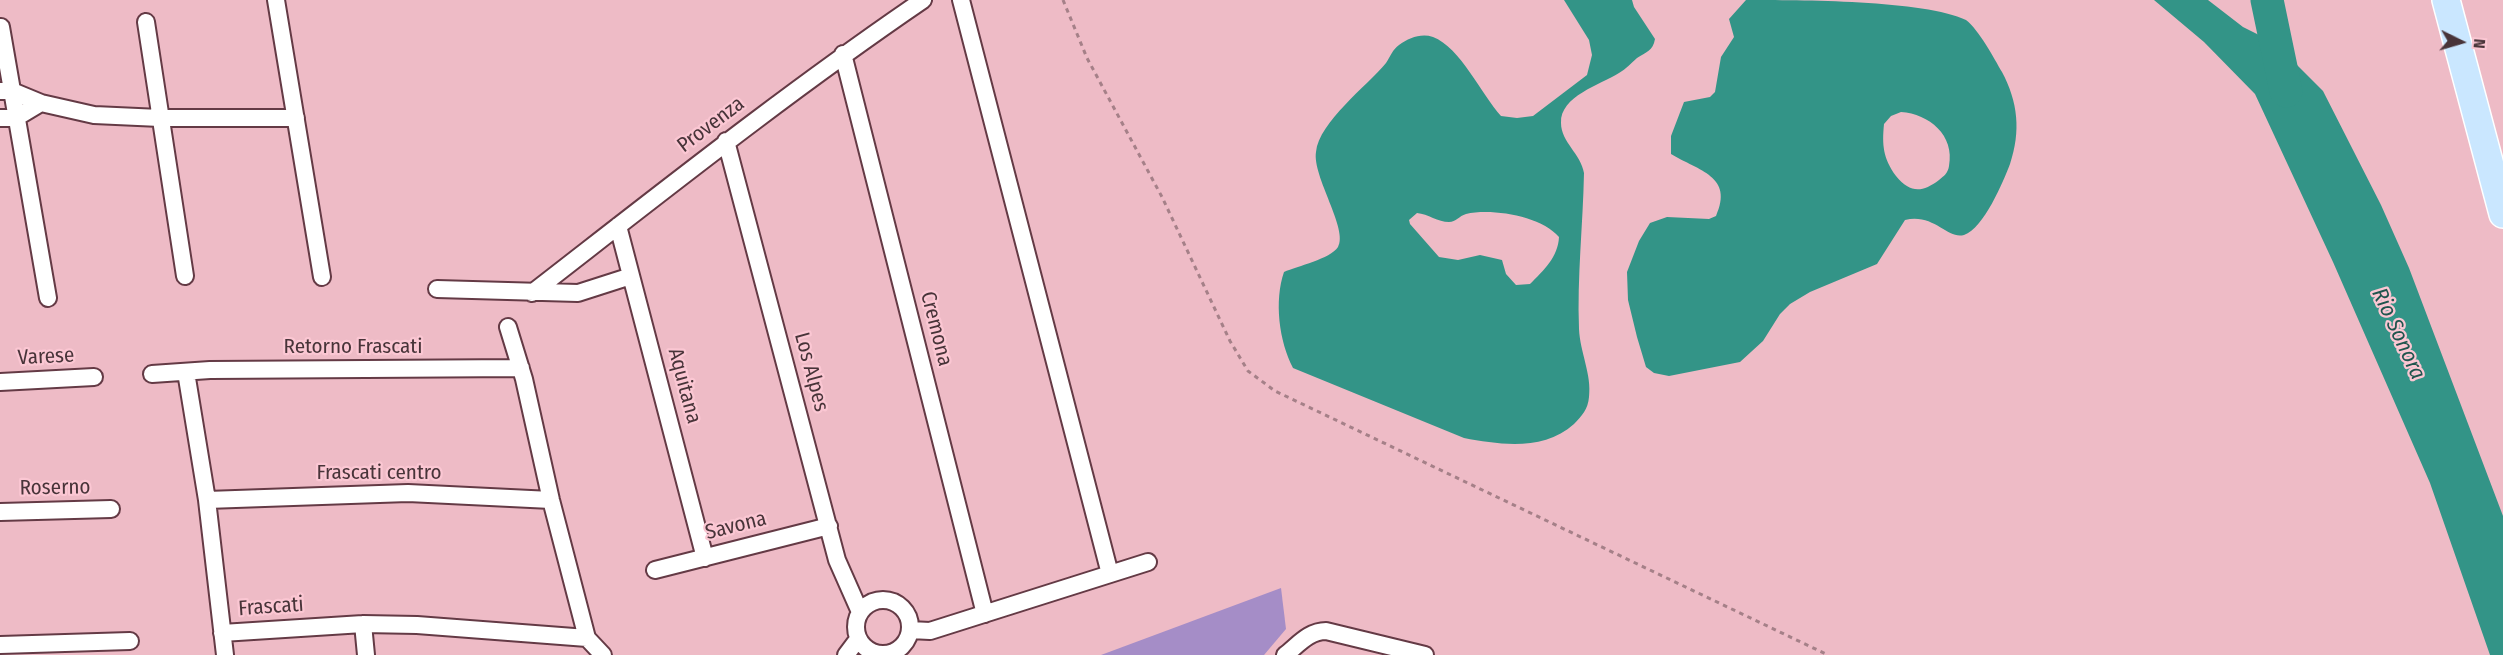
<!DOCTYPE html>
<html>
<head>
<meta charset="utf-8">
<style>
	body { margin:0 }
	#map { position:relative; width:2503px; height:655px; overflow:hidden; background:#eebbc6; font-family:"Fira Sans Condensed",sans-serif }
	canvas { display:block }
	.north { position:absolute; left:2431px; top:12px; width:60px; height:60px; -webkit-text-stroke:4px #fbc7d3; paint-order:stroke; rotate:95deg; font-size:16px; font-weight:700; line-height:24px; text-align:center; color:#483439 }
	.north::after { content:''; display:block; margin:auto; width:21px; height:27px; background:#483439; clip-path:polygon(50% 0,100% 100%,50% 72%,0 100%) }
</style>
</head>
<body>
<div id="map">
<canvas width="2503" height="655"></canvas>
<div class="north">N</div>
</div>
<script>
const ctx = document.querySelector('canvas').getContext('2d');
ctx.lineJoin = 'round';
function fillPath(path, color) { ctx.fillStyle = color; ctx.fill(path, 'evenodd'); }
function stroke(path, color, width, dash) { ctx.strokeStyle = color; ctx.lineWidth = width; ctx.lineCap = dash ? 'butt' : 'round'; ctx.setLineDash(dash || []); ctx.stroke(path); }
function label(font, color, halo, rows, align = 'center') {
  ctx.font = font + ' "Fira Sans Condensed",sans-serif'; ctx.lineWidth = 4.5; ctx.setLineDash([]); ctx.textBaseline = 'middle'; ctx.strokeStyle = halo; ctx.fillStyle = color; for (const [text, x, y, turn = 0] of rows) {
    ctx.save(); ctx.translate(x, y); ctx.rotate((+turn || 0) * Math.PI / 180); ctx.textAlign = isNaN(turn) ? turn : align; if (halo) ctx.strokeText(text, 0, 0); ctx.fillText(text, 0, 0); ctx.restore();
  }
}
fillPath(new Path2D(`
	M1281 588 1286 629 1264 655H1101Z`), '#a58dc7');
fillPath(new Path2D(`
	M1564 0H1632L1634 7 1655 39C1653 51 1646 52 1637 58 1631 63 1626 69 1619 73 1600 85 1560 96 1561 123 1561 142 1581 154 1584 173 1583 225 1577 277 1579 329 1580 352 1592 375 1589 397 1588 409 1582 416 1574 424 1544 451 1501 445 1464 438L1293 368C1279 341 1274 301 1284 272 1298 266 1330 259 1338 247 1349 230 1312 176 1316 152 1319 122 1367 86 1386 63 1390 57 1393 49 1399 45 1409 38 1421 33 1433 37 1460 47 1482 95 1501 116L1517 118 1533 116 1587 75 1592 55 1589 40ZM1417 213C1428 214 1438 222 1449 222 1456 222 1459 216 1466 214 1492 208 1541 216 1559 237 1558 257 1544 270 1530 284L1516 285 1506 274 1502 260 1480 255 1458 260 1439 257 1410 224 1409 220Z
	M1746 0C1798 0 1925 0 1966 20 1979 30 1994 58 2002 72 2018 102 2021 131 2010 164 2003 182 1984 228 1964 235 1948 240 1934 213 1905 220L1877 264 1810 292 1790 304 1780 314 1763 341 1740 362 1669 376 1654 373 1646 367 1637 337 1628 300 1627 272 1639 241 1650 223 1667 217 1709 219 1716 216C1734 176 1699 171 1671 154V136L1684 102 1710 97 1715 92 1721 57 1734 37 1729 19ZM1901 112C1929 114 1955 135 1949 166 1948 173 1944 176 1939 180 1922 193 1910 193 1896 176 1883 158 1882 145 1884 124L1891 116Z
	M2154 0H2208L2243 27 2265 38 2287 55 2323 91 2381 205 2409 268 2503 516V655H2490L2430 483 2333 262 2255 94 2204 42Z`), '#339487');
stroke(new Path2D(`
	M2267 0 2286 91`), '#339487', 33);
const minor = new Path2D(`
	M276 0 322 277
	M961 0 1110 574
	M146 22 185 276
	M1 27 48 298
	M843 54 985 614
	M0 91H12L41 103 16 118H0
	M41 103 94 115 160 118H296
	M726 141 837 560 860 612
	M618 226 705 558
	M437 289 578 293 631 276
	M532 293C661 193 788 92 923 0
	M508 327 524 379 551 500 587 638 603 655
	M186 372 207 500 225 655
	M152 374 210 370 521 368
	M0 382 94 377
	M207 500 408 493 551 500
	M0 512 111 509
	M655 570 829 526
	M856 627a27 27 0 1 1 54 0a27 27 0 1 1-54 0Z
	M363 624 366 655
	M910 630 930 631 1148 562
	M222 633 363 624 417 625 587 638
	M0 645 130 641
	M846 655 858 639
	M1285 655C1298 645 1309 631 1326 631L1425 655`);
const primary = new Path2D(`
	M2446 0 2503 214`);
stroke(minor, '#643a45', 20);
stroke(primary, '#fff', 30);
stroke(new Path2D(`
	M1063 0 1087 58 1162 197 1230 341 1248 371 1275 391 1828 655`), '#a58088', 3, [4.5, 4.5]);
stroke(minor, '#fff', 16);
stroke(primary, '#cae7ff', 27);
label('21px', '#483439', '#fbc7d3', [
	["Provenza",711,125,-37],
	["Cremona",936,329,76],
	["Retorno Frascati",353,347],
	["Varese",46,357,-3],
	["Los Alpes",811,372,75],
	["Aquitana",684,386,75],
	["Frascati centro",379,473],
	["Roserno",55,488,-1],
	["Savona",736,526,-14],
	["Frascati",271,607,-4]
]);
label('italic 22px', '#20554e', '#fbc7d3', [
	["Rio Sonora",2398,334,65]
]);
</script>
</body>
</html>
